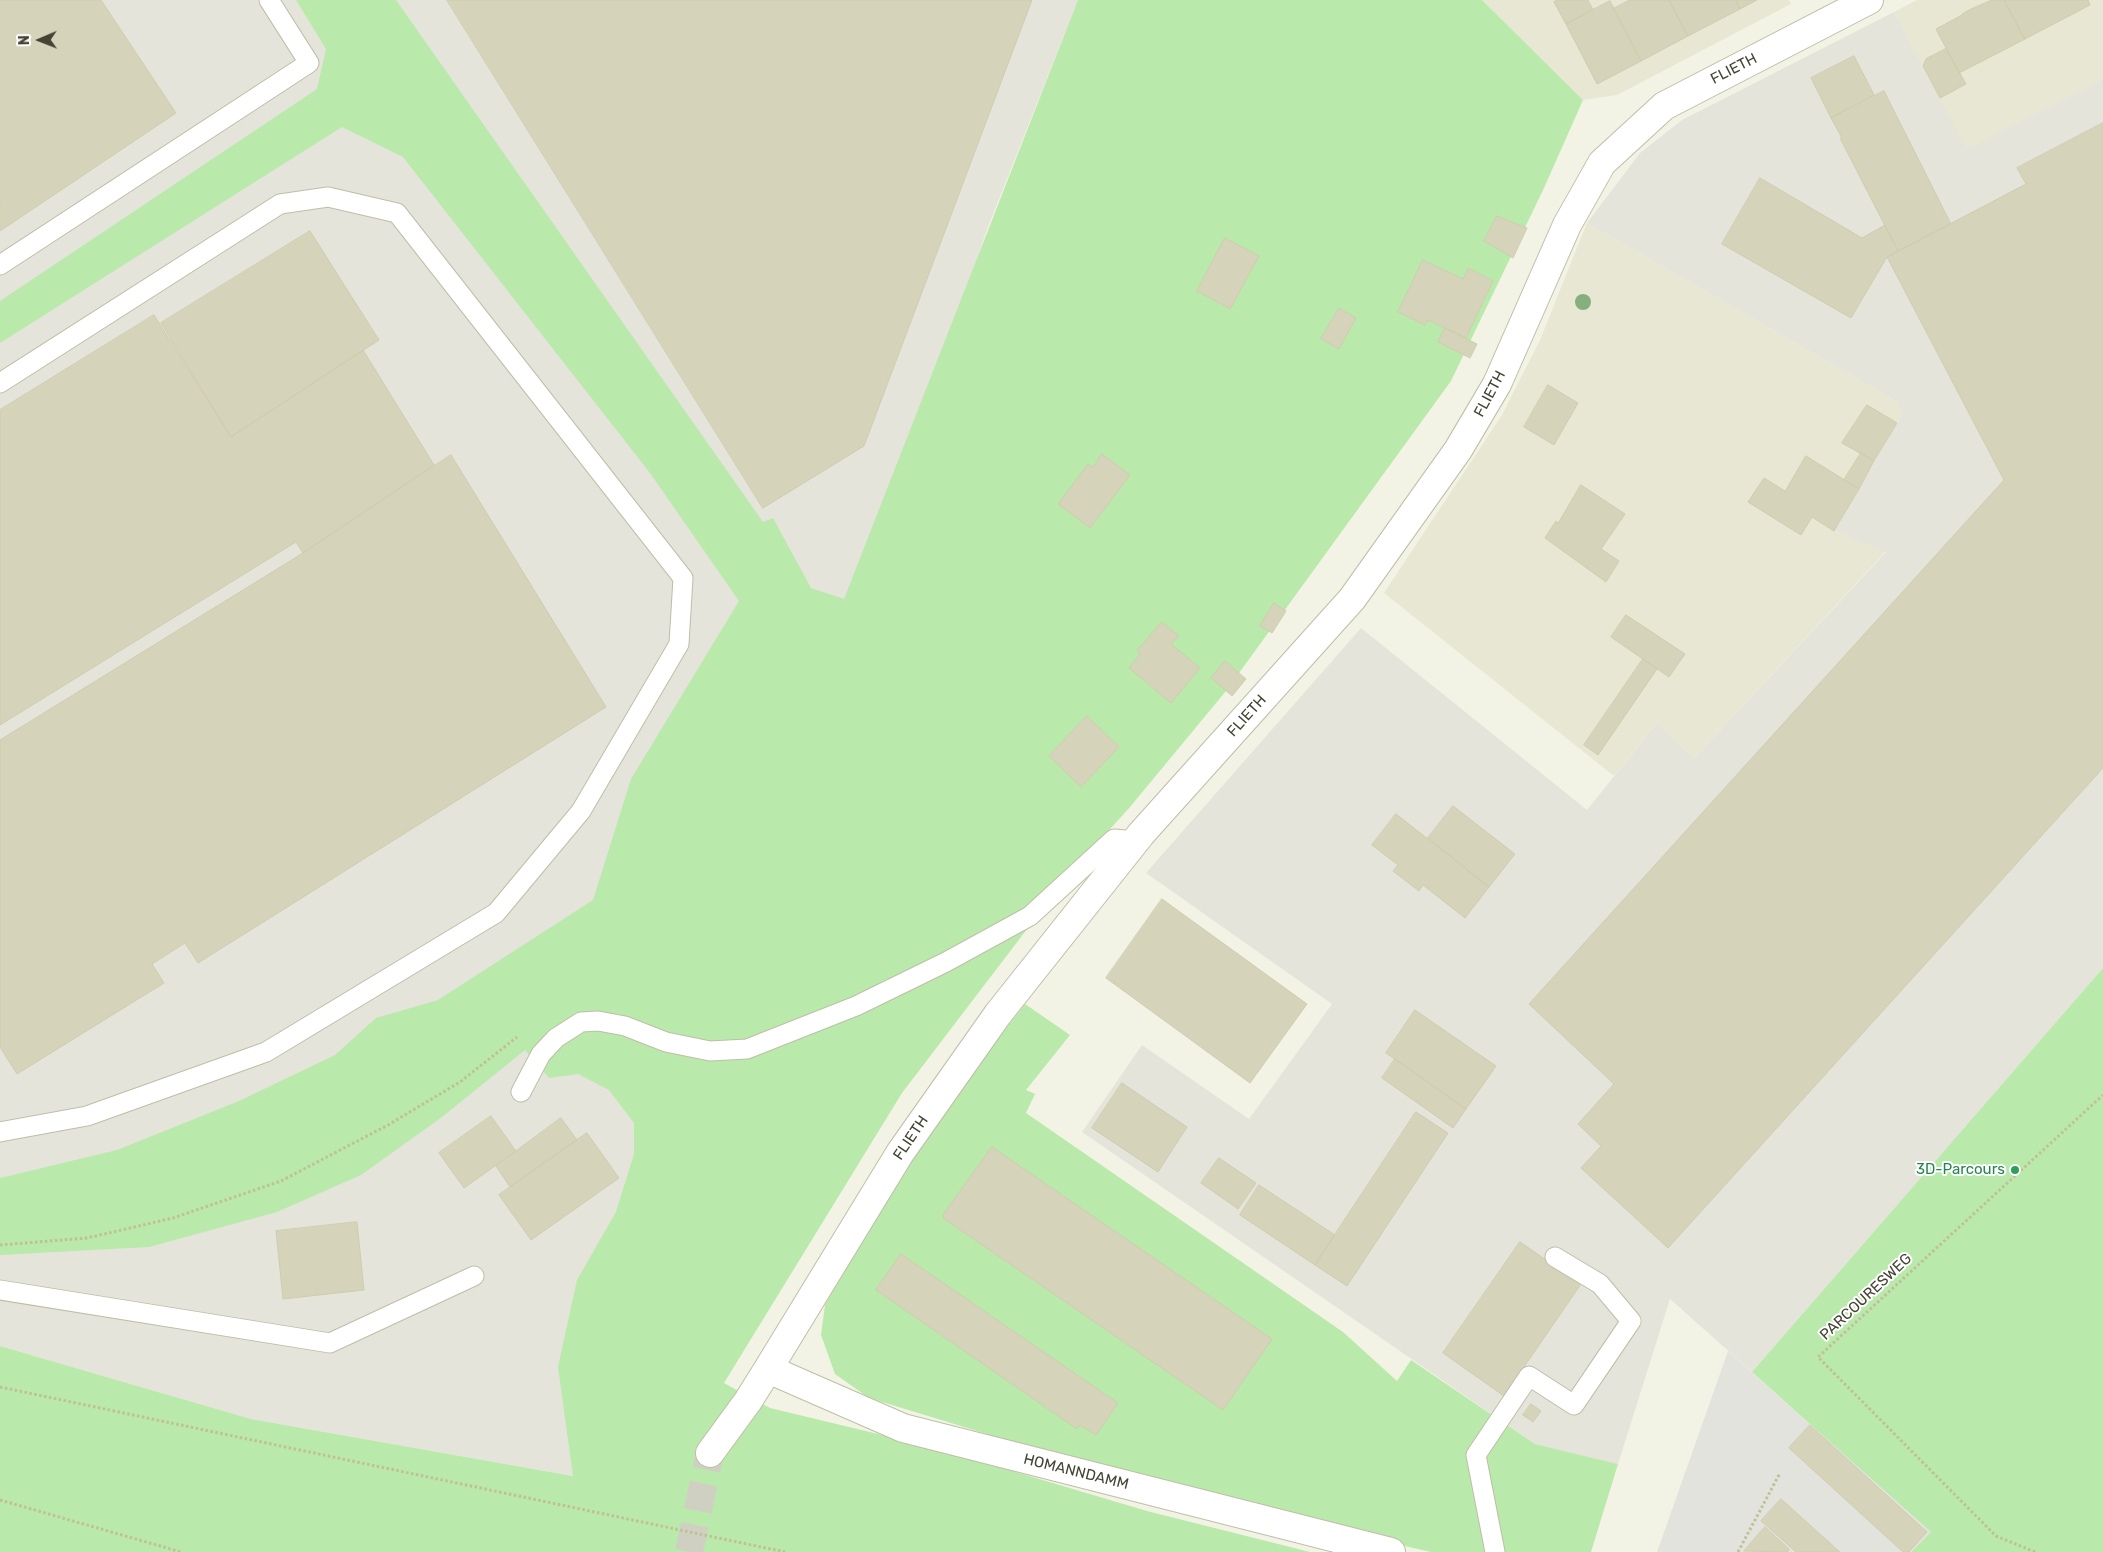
<!DOCTYPE html>
<html>
<head>
<meta charset="utf-8">
<style>
	body { margin:0 }
	#map { position:relative; width:2103px; height:1552px; overflow:hidden; background:#f3f3e5; font-family:Rubik,sans-serif }
	canvas { display:block }
	.north { position:absolute; left:15px; top:15px; width:50px; height:50px; -webkit-text-stroke:4px #fff; paint-order:stroke; rotate:269deg; font-size:14px; font-weight:700; line-height:20px; text-align:center; color:#454434 }
	.north::after { content:''; display:block; margin:auto; width:18px; height:22px; background:#454434; clip-path:polygon(50% 0,100% 100%,50% 72%,0 100%) }
</style>
</head>
<body>
<div id="map">
<canvas width="2103" height="1552"></canvas>
<div class="north">N</div>
</div>
<script>
const ctx = document.querySelector('canvas').getContext('2d');
ctx.lineJoin = 'round';
function fillPath(path, color) { ctx.fillStyle = color; ctx.fill(path, 'evenodd'); }
function stroke(path, color, width, dash) { ctx.strokeStyle = color; ctx.lineWidth = width; ctx.lineCap = dash ? 'butt' : 'round'; ctx.setLineDash(dash || []); ctx.stroke(path); }
function label(font, color, halo, rows, align = 'center') {
  ctx.font = font + ' Rubik,sans-serif'; ctx.lineWidth = 4; ctx.setLineDash([]); ctx.textBaseline = 'middle'; ctx.strokeStyle = halo; ctx.fillStyle = color; for (const [text, x, y, turn = 0] of rows) {
    ctx.save(); ctx.translate(x, y); ctx.rotate((+turn || 0) * Math.PI / 180); ctx.textAlign = isNaN(turn) ? turn : align; if (halo) ctx.strokeText(text, 0, 0); ctx.fillText(text, 0, 0); ctx.restore();
  }
}
fillPath(new Path2D(`
	M1482 0H1789L1791 4 1617 95 1583 100Z
	M1917 0H2103V79L1967 150 1894 12Z
	M1587 223 1896 401 1902 414 1835 531 1886 551 1694 758 1657 723 1614 776 1384 593 1502 415 1540 340Z`), '#e7e7d3');
fillPath(new Path2D(`
	M0 0H1078L986 232 712 1070 573 1476 251 1419 0 1346Z
	M1894 12 1967 149 2103 79V968L1752 1372 1670 1299 1618 1464 1535 1444 1082 1132 1142 1045 1249 1119 1332 1004 1146 873 1361 628 1587 810 1657 723 1694 758 1886 552 1835 531 1902 414 1896 401 1587 223 1640 153 1682 120Z`), '#e5e4da');
fillPath(new Path2D(`
	M296 0H396L763 522 773 518 811 588 844 599 1078 0H1482L1583 100 1544 188 1451 381 1226 691 1130 807 1066 878 902 1093 724 1383 770 1408 928 1446 1147 1511 1310 1552H0V1346L251 1419 573 1476 558 1367 577 1280 616 1212 634 1154V1123L609 1090 578 1074 549 1078 525 1050 442 1117 361 1175 277 1212 149 1247 0 1255V1178L117 1150 239 1101 335 1055 376 1018 438 1000 593 900 631 779 739 601 650 473 403 157 342 127 0 343V301L317 89 326 49Z
	M2103 968V1552H1911L1930 1532 1752 1372Z
	M1025 1004 1070 1035 1026 1090 1035 1094 1026 1113 1343 1332 1397 1381 1411 1360 1535 1444 1618 1464 1591 1552H1431L1304 1523 1046 1452 869 1398 835 1374 821 1335 825 1305 905 1159Z`), '#bae9ac');
fillPath(new Path2D(`
	M1728 1351 1931 1532 1911 1552H1657Z`), '#e3e3dd');
const building = new Path2D(`
	M0 0H101L176 113 0 231Z
	M447 0H1032L864 446 763 508Z
	M1558 0H1588L1593 10 1566 24 1554 2Z
	M1630 0H1669L1688 36 1641 61 1613 9Z
	M1669 0H1736L1740 9 1688 36Z
	M1736 0H1757L1740 9Z
	M1992 0H2004L2025 39 1959 73 1936 29 1962 15V14L1969 10Z
	M2004 0H2088L2090 5 2025 39Z
	M1610 1 1641 61 1597 84 1566 24Z
	M1946 49 1966 84 1940 98 1923 66 1926 59Z
	M1854 56 1874 95 1831 118 1811 78Z
	M1884 91 1951 224 1898 251 1840 138H1842L1831 118Z
	M2103 123V768L1668 1248 1581 1168 1601 1146 1578 1124 1614 1084 1529 1004 2004 480 1887 257 2026 184 2017 168Z
	M1760 178 1862 238 1885 225 1898 251 1887 257 1851 318 1722 244Z
	M1497 216 1527 228 1513 258 1484 241Z
	M310 231 379 340 231 437 161 323Z
	M1225 238 1259 256 1230 309 1197 291Z
	M1423 260 1463 279 1468 268 1493 281 1466 338 1428 320 1425 325 1398 312Z
	M1339 308 1356 318 1339 349 1321 339Z
	M154 315 231 437 363 350 434 465 303 553 296 542 0 725V410Z
	M1445 328 1477 344 1470 358 1438 342Z
	M1548 385 1578 403 1554 445 1524 427Z
	M1867 405 1897 423 1874 461 1842 443Z
	M1861 453 1874 461 1859 489 1844 480Z
	M1102 454 1130 475 1090 528 1058 504 1088 464 1093 467Z
	M451 455 606 707 198 963 185 943 152 964 164 983 17 1074 0 1047V740L303 553Z
	M1806 456 1859 489 1834 531 1812 517 1801 535 1748 502 1764 478 1785 491Z
	M1581 485 1625 514 1601 549 1619 561 1606 582 1545 538 1556 521 1558 523Z
	M1274 603 1286 611 1272 633 1260 626Z
	M1626 615 1685 654 1669 677 1611 637Z
	M1162 622 1179 636 1171 644 1200 668 1171 703 1129 668 1140 654 1137 651Z
	M1643 659 1657 669 1598 755 1584 745Z
	M1225 661 1246 679 1232 696 1211 678Z
	M1087 716 1119 747 1081 787 1049 756Z
	M1453 806 1515 854 1489 887 1428 838Z
	M1396 814 1489 887 1465 918 1423 885 1419 891 1393 871 1398 865 1372 845Z
	M1162 899 1307 1004 1250 1083 1106 978Z
	M1415 1010 1496 1066 1466 1109 1386 1053Z
	M1395 1059 1466 1109 1453 1128 1382 1078Z
	M1122 1083 1187 1127 1158 1172 1092 1128Z
	M1416 1112 1448 1133 1347 1286 1315 1265Z
	M491 1116 516 1151 464 1188 439 1153Z
	M561 1118 577 1140 510 1187 496 1166Z
	M587 1133 619 1178 531 1240 499 1195Z
	M992 1147 1272 1339 1223 1410 943 1218V1215Z
	M1219 1158 1256 1183 1238 1209 1201 1183Z
	M1259 1185 1335 1235 1315 1265 1240 1215Z
	M357 1222 364 1290 283 1299 276 1231Z
	M1520 1242 1581 1284 1504 1396 1443 1353Z
	M901 1254 1118 1403 1096 1435 1080 1425 1077 1429 876 1290Z
	M1531 1404 1541 1411 1533 1422 1523 1415Z
	M1810 1425 1927 1532 1909 1552H1903L1789 1448Z
	M1781 1499 1840 1552H1796L1761 1521Z
	M1765 1527 1789 1549 1788 1552 1744 1551Z`);
fillPath(building, '#d5d3ba');
stroke(building, '#d0cdad', 1);
stroke(new Path2D(`
	M689 1552 710 1453`), '#d0d0c2', 28, [28, 14]);
const lane = new Path2D(`
	M0 265 309 63 269 0
	M0 383 280 204 328 197 397 213 683 578 679 644 581 811 496 913 266 1052 87 1116 0 1132
	M521 1092 541 1054 556 1038 581 1022 598 1021 625 1026 666 1042 710 1051 747 1049 856 1006 946 962 1030 916 1114 839 1136 841
	M0 1290 330 1343 474 1276
	M1495 1552 1476 1455 1529 1376 1574 1405 1631 1321 1600 1284 1555 1257`);
const street = new Path2D(`
	M768 1369 903 1428 1391 1552
	M710 1453 748 1401 768 1369 900 1153 998 1014 1141 834 1352 599 1458 450 1497 384 1567 225 1602 163 1664 106 1869 0`);
stroke(lane, '#bfbea7', 21);
stroke(street, '#bfbea7', 30);
stroke(new Path2D(`
	M0 1245 87 1238 173 1218 281 1181 388 1125 460 1082 517 1037
	M0 1387 785 1552
	M0 1500 181 1552
	M1738 1552 1780 1473
	M2035 1552 1996 1536 1818 1357 2103 1095`), '#c1bf98', 3, [2.5, 2.5]);
stroke(lane, '#fff', 19);
stroke(street, '#fff', 28);
ctx.fillStyle = '#85af7c';
for (const [x, y] of [
	[1583,302]
]) { ctx.beginPath(); ctx.arc(x, y, 8, 0, 2 * Math.PI); ctx.fill(); }
for (const [x, y, r, color] of [
	[2015,1170,5,"#2e9e5b"]
]) { const dot = new Path2D(); dot.arc(x, y, r, 0, 2 * Math.PI); ctx.fillStyle = color; ctx.fill(dot); stroke(dot, '#fff', 2); }
label('15px', '#454434', '#fff', [
	["FLIETH",1734,69,-27],
	["FLIETH",1490,394,-62],
	["FLIETH",1247,716,-48],
	["FLIETH",911,1138,-56],
	["PARCOURESWEG",1866,1297,-43],
	["HOMANNDAMM",1076,1472,14]
]);
label('15px', '#27864d', '#fff', [
	["3D-Parcours",2005,1170]
], 'right');
</script>
</body>
</html>
